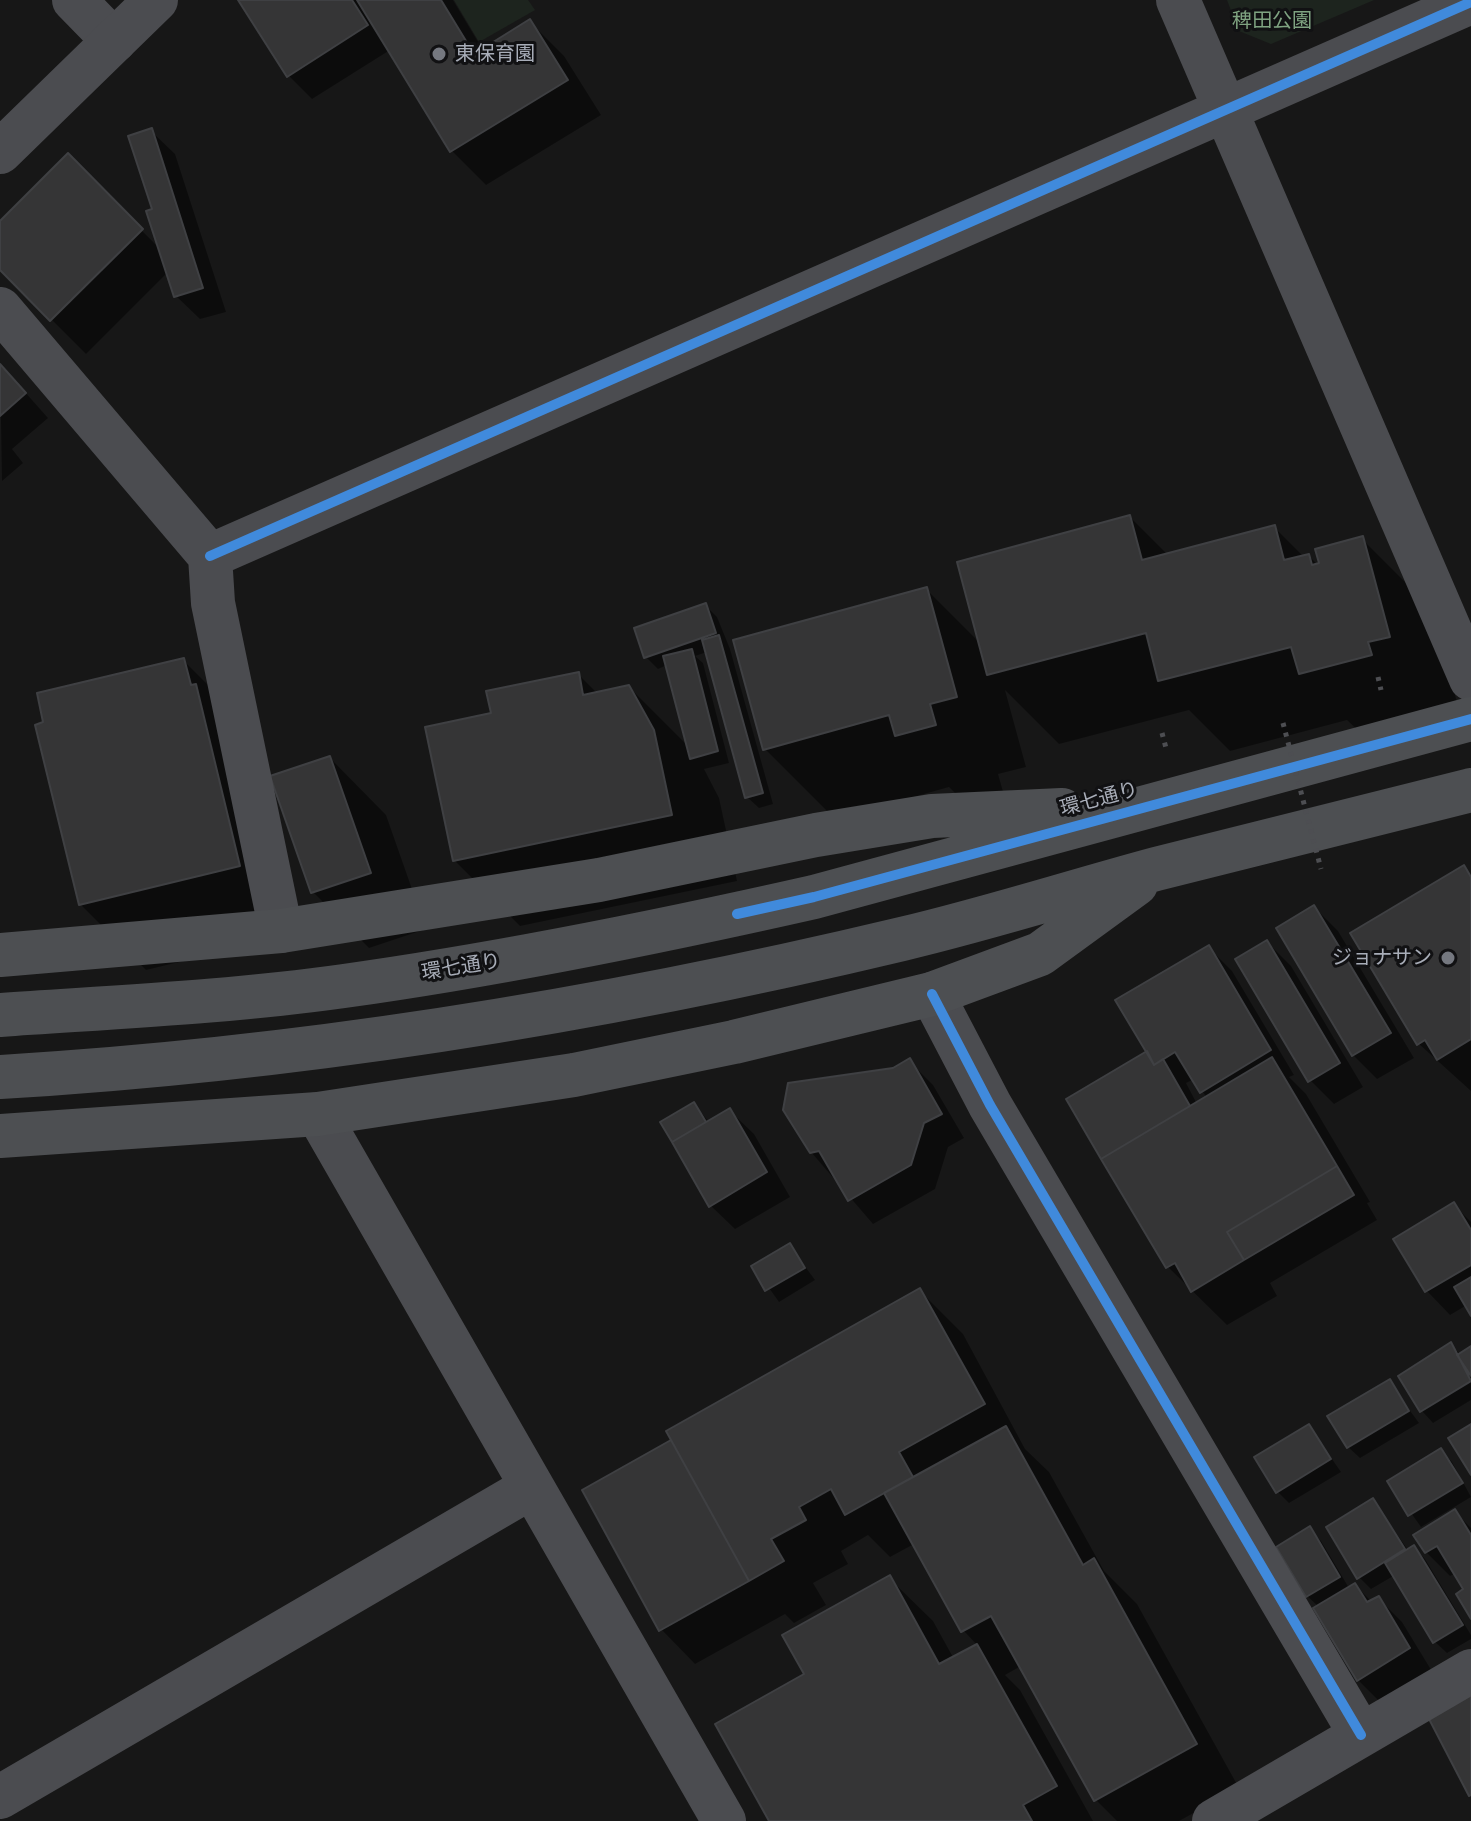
<!DOCTYPE html>
<html>
<head>
<meta charset="utf-8">
<style>
	body { margin:0 }
	canvas { display:block; background:#171717 }
</style>
</head>
<body>
<canvas width="1471" height="1821"></canvas>
<script>
const ctx = document.querySelector('canvas').getContext('2d');
ctx.lineJoin = 'round';
function fillPath(path, color) { ctx.fillStyle = color; ctx.fill(path, 'evenodd'); }
function stroke(path, color, width, dash) { ctx.strokeStyle = color; ctx.lineWidth = width; ctx.lineCap = dash ? 'butt' : 'round'; ctx.setLineDash(dash || []); ctx.stroke(path); }
function label(font, color, halo, rows, align = 'center') {
  ctx.font = font + ' "Public Sans","Noto Sans JP",sans-serif'; ctx.lineWidth = 6; ctx.setLineDash([]); ctx.textBaseline = 'middle'; ctx.strokeStyle = halo; ctx.fillStyle = color; for (const [text, x, y, turn = 0] of rows) {
    ctx.save(); ctx.translate(x, y); ctx.rotate((+turn || 0) * Math.PI / 180); ctx.textAlign = isNaN(turn) ? turn : align; if (halo) ctx.strokeText(text, 0, 0); ctx.fillText(text, 0, 0); ctx.restore();
  }
}
fillPath(new Path2D(`
	M454 0H528L535 10 479 42Z
	M1227 0H1374L1271 44 1239 31Z`), '#1d241e');
fillPath(new Path2D(`
	M240 0H453L483 50 530 22 564 56 601 115 486 185 451 150 390 50 312 99 288 75Z
	M151 131 175 154 226 312 200 319 176 296 168 272 86 354 0 268V223L68 156 161 250 155 211Z
	M0 364 48 418 12 449 23 463 2 481Z
	M1130 517 1168 555 1274 527 1304 557 1309 556 1318 565 1362 539 1432 609 1458 706 1371 743 1347 720 1230 751 1189 710 1059 744 1005 690 1026 767 998 774 1004 795 967 805 949 787 835 819 765 749 926 589 980 643Z
	M706 606 717 617 730 649 773 804 759 808 747 797 707 652 695 656 703 663 729 763 704 769 719 798 737 881 520 926 454 860 493 715 578 674 598 694 629 687 689 747 667 665 658 669 646 657Z
	M183 660 249 726 304 932 146 970 80 904Z
	M330 758 386 815 426 929 369 948 313 892Z
	M1464 868 1471 875V1091L1419 1044Z
	M1314 907 1338 931 1414 1058 1377 1079 1353 1055Z
	M1267 942 1291 966 1363 1087 1334 1104 1310 1080Z
	M1208 947 1232 971 1294 1075 1289 1077 1306 1094 1370 1202 1367 1203 1377 1220 1270 1283 1277 1296 1227 1325 1168 1267 1149 1052ZM1194 1079 1207 1098 1197 1104 1186 1083Z
	M909 1061 933 1085 964 1138 948 1147 935 1189 873 1224 811 1152 893 1070Z
	M694 1104 709 1122 730 1111 754 1134 790 1197 735 1229 711 1206 663 1122Z
	M1454 1205 1471 1222V1312L1467 1305 1450 1315 1427 1291 1396 1240Z
	M790 1246 815 1280 779 1302 754 1267Z
	M920 1291 963 1334 1025 1449 1049 1472 1104 1571 1137 1604 1239 1788 1179 1821H1117L1096 1800 1021 1666 1005 1675 1020 1690 1093 1821H771L806 1675 889 1578 933 1621 954 1659 978 1646 963 1630 914 1544 890 1557 868 1535 841 1551 848 1564 813 1583 826 1605 794 1623 785 1614 695 1664 661 1629 674 1441Z
	M1451 1345 1461 1355 1471 1349V1400L1433 1423 1422 1411 1401 1376Z
	M1389 1382 1419 1423 1360 1458 1348 1447Z
	M1309 1426 1341 1472 1289 1503 1277 1491Z
	M1441 1450 1452 1462 1471 1497 1421 1527 1389 1482Z
	M1373 1500 1408 1550 1414 1547 1425 1559 1471 1635V1639L1447 1653 1435 1642 1395 1575 1371 1589 1359 1577Z
	M1455 1512 1471 1528V1615L1466 1590 1456 1573 1450 1576 1426 1552Z
	M1309 1529 1321 1541 1349 1588 1355 1585 1372 1602 1378 1598 1402 1622 1433 1673 1382 1704 1358 1680 1319 1607 1307 1596Z`), '#0007');
const building = new Path2D(`
	M238 0H352L368 25 287 77Z
	M357 0H441L474 54 530 19 568 80 450 152Z
	M152 128 203 288 174 297 146 211 152 209 128 136Z
	M68 153 143 229 50 321 0 270V221Z
	M0 364 26 393 0 416Z
	M1130 515 1142 560 1275 525 1284 560 1309 554 1312 565 1319 563 1315 549 1363 536 1390 637 1368 642 1372 655 1299 674 1291 647 1158 681 1146 633 987 675 957 562Z
	M927 587 957 697 930 704 936 725 895 736 889 715 763 750 733 640Z
	M706 603 716 633 644 658 634 628Z
	M719 635 763 793 745 798 702 640Z
	M692 649 718 751 690 759 663 656Z
	M184 658 191 685 196 684 240 866 79 905 35 725 43 722 37 693Z
	M579 672 583 695 629 685 654 730 672 815 453 861 425 727 491 713 486 691Z
	M330 756 371 873 311 893 270 776Z
	M1464 865 1471 877V1039L1437 1060 1425 1040 1417 1045 1350 933Z
	M1314 905 1391 1033 1352 1056 1276 928Z
	M1267 940 1340 1063 1308 1082 1235 959Z
	M1209 945 1271 1050 1200 1093 1175 1052 1154 1065 1115 1000Z
	M1147 1051 1154 1065 1163 1059 1190 1106 1101 1159 1066 1099Z
	M1272 1057 1337 1166 1227 1232 1244 1260 1191 1292 1175 1263 1166 1268 1101 1159Z
	M910 1058 942 1114 924 1123 911 1165 848 1201 819 1151 810 1153 783 1110 788 1083 893 1068Z
	M694 1102 706 1122 672 1142 660 1122Z
	M730 1108 767 1172 709 1207 672 1142Z
	M1337 1166 1354 1195 1244 1260 1227 1232Z
	M1454 1202 1471 1230V1265L1425 1292 1393 1239Z
	M790 1243 805 1268 765 1291 751 1266Z
	M1471 1277V1316L1454 1287Z
	M920 1288 985 1404 899 1452 913 1477 845 1515 831 1489 799 1507 806 1520 771 1539 784 1561 749 1581 666 1431Z
	M1451 1342 1471 1381 1420 1412 1398 1376Z
	M1471 1346V1376L1457 1355Z
	M1390 1379 1409 1411 1347 1448 1327 1416Z
	M1309 1424 1331 1459 1276 1493 1254 1457Z
	M1471 1424V1475L1448 1438Z
	M1006 1426 1083 1565 1094 1558 1197 1744 1094 1801 991 1616 961 1632 884 1493Z
	M671 1440 749 1581 659 1631 582 1490Z
	M1441 1448 1463 1483 1408 1516 1387 1481Z
	M1373 1498 1405 1549 1357 1579 1326 1527Z
	M1455 1509 1471 1535V1619L1456 1594 1463 1589 1437 1546 1425 1553 1413 1535Z
	M1310 1526 1340 1577 1306 1597 1276 1547Z
	M1414 1545 1463 1625 1433 1643 1385 1563Z
	M890 1575 939 1664 977 1644 1057 1786 1023 1805 1032 1821H769L715 1724 804 1674 782 1635Z
	M1355 1583 1367 1602 1379 1596 1410 1648 1357 1681 1313 1608Z
	M1471 1694V1795L1469 1796 1428 1717Z`);
fillPath(building, '#353536');
stroke(building, '#3f4043', 2);
stroke(new Path2D(`
	M1378 677 1381 690
	M1162 733 1166 748`), '#4d4e52', 5, [4, 6]);
stroke(new Path2D(`
	M74 0 114 41
	M1178 0 1471 679
	M0 309 210 556 213 603 281 931
	M210 556 1471 2
	M932 994 990 1105 1361 1735
	M318 1114 724 1821
	M0 1797 530 1488
	M1214 1821 1471 1671`), '#4b4c50', 44);
stroke(new Path2D(`
	M0 152 156 0`), '#4b4c50', 44);
stroke(new Path2D(`
	M0 955 281 931 599 880 816 835 932 816 1062 810
	M0 1015C115 1007 230 1002 344 986 502 964 659 932 814 897L1471 719
	M0 1077C304 1059 605 1010 902 939 987 919 1071 892 1156 869 1261 842 1366 816 1471 790
	M0 1136 318 1114 574 1075 734 1042 932 994 1040 954 1136 884`), '#4d4f52', 44);
stroke(new Path2D(`
	M1283 723 1321 869`), '#4d4e52', 5, [4, 6]);
stroke(new Path2D(`
	M210 556 1471 2
	M737 914 814 897 1471 719
	M932 994 990 1105 1361 1735`), '#408adc', 10);
for (const [x, y, r, color] of [
	[439,54,8,"#757880"],
	[1448,958,8,"#757880"]
]) { const dot = new Path2D(); dot.arc(x, y, r, 0, 2 * Math.PI); ctx.fillStyle = color; ctx.fill(dot); stroke(dot, '#111113', 3); }
label('20px', '#7fa381', '#111113', [
	["稗田公園",1272,21]
]);
label('20px', '#a8adb8', '#111113', [
	["東保育園",455,54],
	["ジョナサン",1432,958,"right"]
], 'left');
label('20px', '#a8adb8', '#111113', [
	["環七通り",1099,799,-15],
	["環七通り",461,967,-9]
]);
</script>
</body>
</html>
